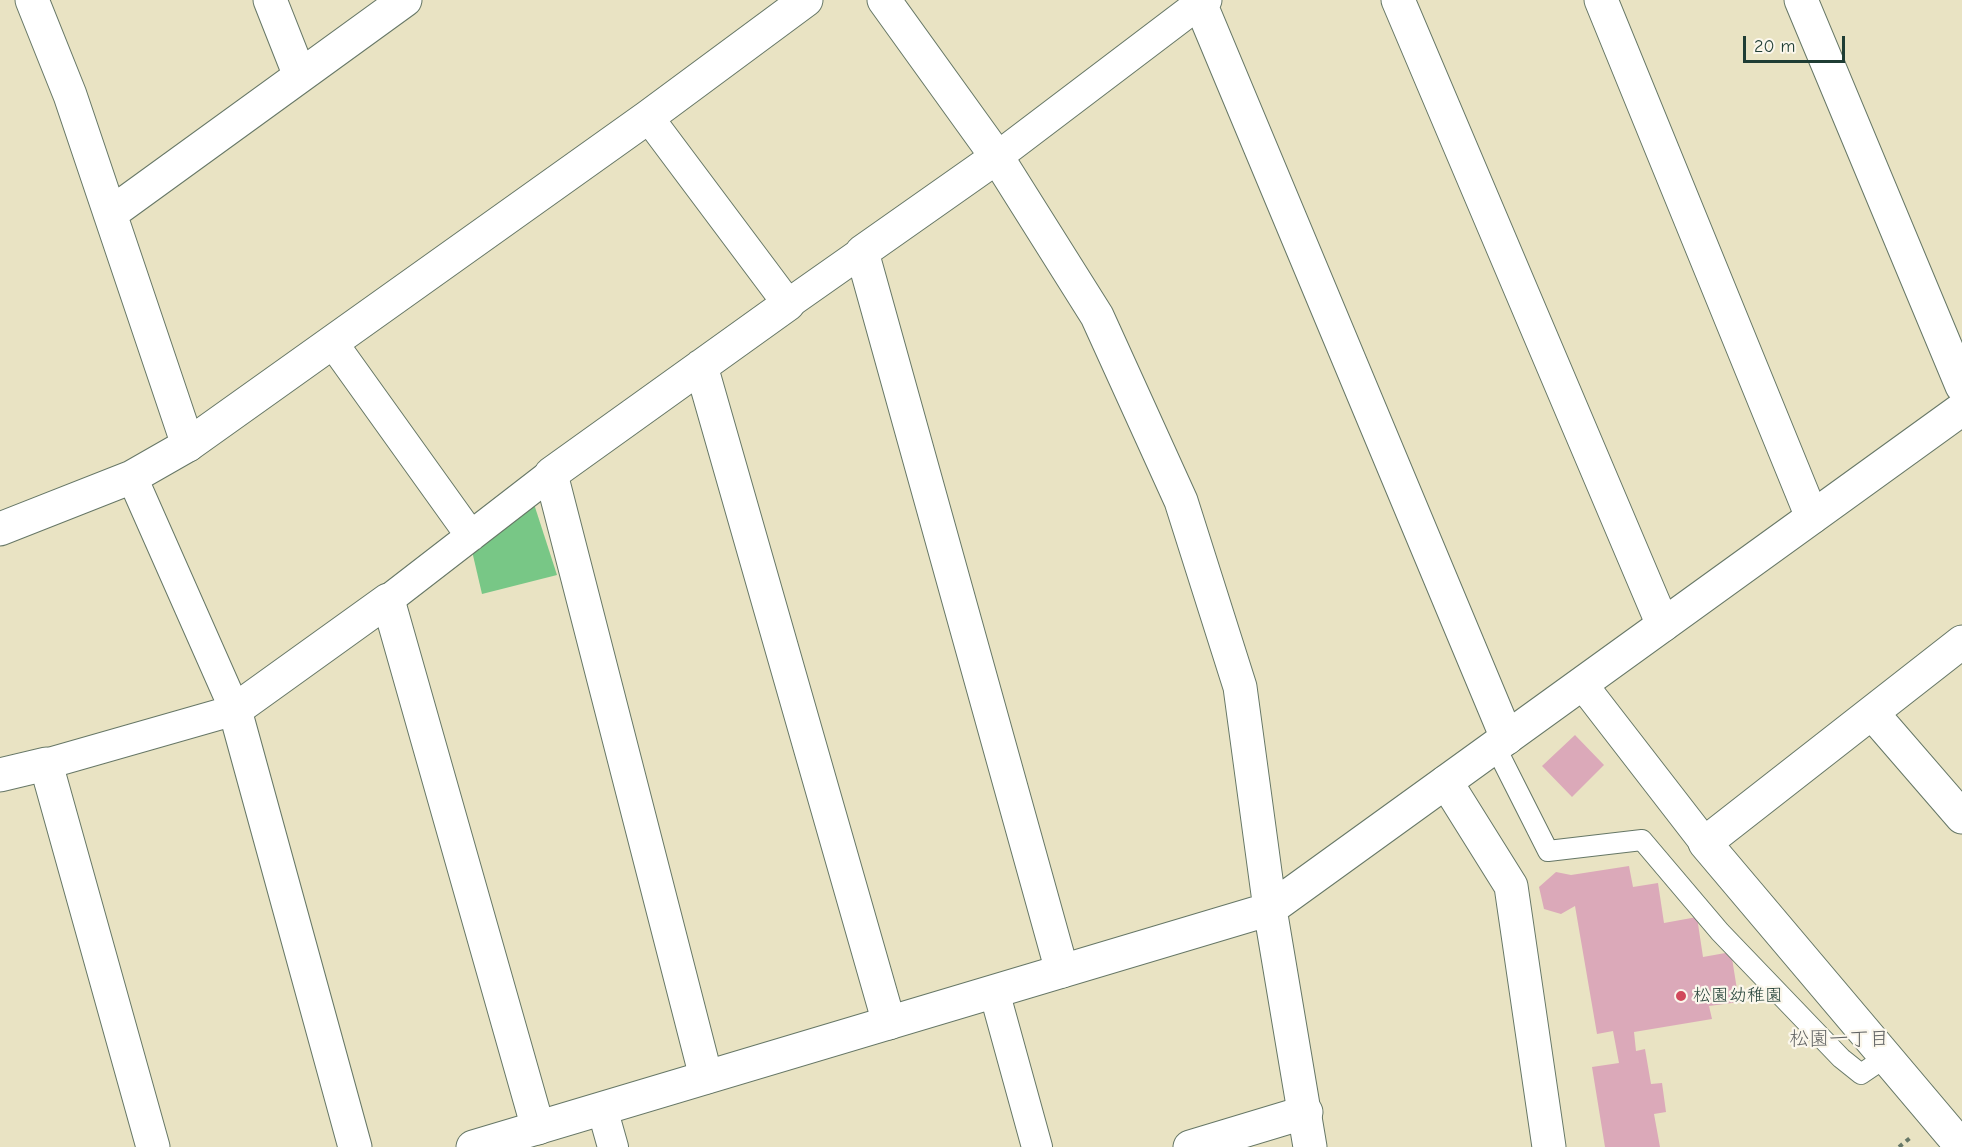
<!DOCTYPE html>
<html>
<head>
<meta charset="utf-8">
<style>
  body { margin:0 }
  #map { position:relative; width:1962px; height:1147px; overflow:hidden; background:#e9e3c3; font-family:"Comic Neue",sans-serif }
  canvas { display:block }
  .scale { position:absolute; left:1743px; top:36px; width:102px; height:27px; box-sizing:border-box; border:3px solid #1f3d34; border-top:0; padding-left:8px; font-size:18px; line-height:21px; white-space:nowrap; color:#1f3d34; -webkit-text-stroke:4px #fbf7ec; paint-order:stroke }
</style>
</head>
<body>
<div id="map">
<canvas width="1962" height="1147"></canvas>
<div class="scale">20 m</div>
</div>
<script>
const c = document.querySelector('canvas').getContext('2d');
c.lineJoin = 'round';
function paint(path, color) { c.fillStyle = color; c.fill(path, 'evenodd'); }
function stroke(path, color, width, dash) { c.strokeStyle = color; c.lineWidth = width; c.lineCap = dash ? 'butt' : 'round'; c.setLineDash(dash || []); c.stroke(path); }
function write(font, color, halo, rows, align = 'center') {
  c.font = font + ' "Comic Neue","Klee One",sans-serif'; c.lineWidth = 4.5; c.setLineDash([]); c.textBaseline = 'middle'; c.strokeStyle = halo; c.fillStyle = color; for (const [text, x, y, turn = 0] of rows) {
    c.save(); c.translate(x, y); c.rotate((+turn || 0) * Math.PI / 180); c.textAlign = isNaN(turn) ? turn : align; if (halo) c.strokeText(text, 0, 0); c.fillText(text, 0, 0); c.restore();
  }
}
paint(new Path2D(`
  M534,504l23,71 -75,19 -10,-43z`), '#78c786');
paint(new Path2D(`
  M1575,735l29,30 -32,32 -30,-31z
  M1629,866l4,21 25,-4 6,40 33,-6 6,40 28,-5 8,50 -30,4 3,13 -78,13 2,19 9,-2 6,35 11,-1 4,29 -12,2 6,33h-55l-13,-80 27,-4 -6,-32 -16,3 -22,-128 -14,8 -17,-5 -5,-22 17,-15 15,3z`), '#dba9b9');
const service = new Path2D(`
  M1495,746l53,105 94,-11 78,92 121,126 20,16 25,-17`);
const pedestrian = new Path2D(`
  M648,117l140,187 74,-52
  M997,157l203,-154
  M332,342l139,194
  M388,600l163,-126
  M1582,684l123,159
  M46,764l189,-54 -103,-233
  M994,991l43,156
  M602,1108l11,39`);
const minor = new Path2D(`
  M32,0l38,95 118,350
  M270,0l30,76
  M1205,0l-5,3 307,735
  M1398,0l265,625
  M1601,0l211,517
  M1801,0l161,386
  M997,157l-135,95 200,719
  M110,214l295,-214
  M701,366l188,657
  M1872,713l90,104
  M0,775l46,-11 107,383
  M1446,782l65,104 38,261
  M706,1077l-155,-603 237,-170
  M355,1147l-120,-437 153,-110 150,528
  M1190,1147l116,-35
  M1962,1147l-257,-304 257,-201`);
const tertiary = new Path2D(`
  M884,0l113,157 100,159 84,185 59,186 30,222 40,238
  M0,529l132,-52 56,-32 460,-328 158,-117
  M473,1147l797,-238 692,-500`);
stroke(service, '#676', 22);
stroke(pedestrian, '#676', 32);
stroke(minor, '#676', 35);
stroke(tertiary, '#676', 35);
stroke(new Path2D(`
  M1899,1147l11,-9`), '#676', 4, [4.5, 4.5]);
stroke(service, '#fff', 20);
stroke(pedestrian, '#fff', 30);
stroke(minor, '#fff', 33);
stroke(tertiary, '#fff', 33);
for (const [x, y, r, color] of [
  [1681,996,6,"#d1495b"]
]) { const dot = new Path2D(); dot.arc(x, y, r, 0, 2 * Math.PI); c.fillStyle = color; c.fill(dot); stroke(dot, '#fbf7ec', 2); }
write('18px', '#1f3d34', '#fbf7ec', [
  ["松園幼稚園",1693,996]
], 'left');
write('20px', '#616363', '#fbf7ec', [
  ["松園一丁目",1839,1039]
]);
</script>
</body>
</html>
